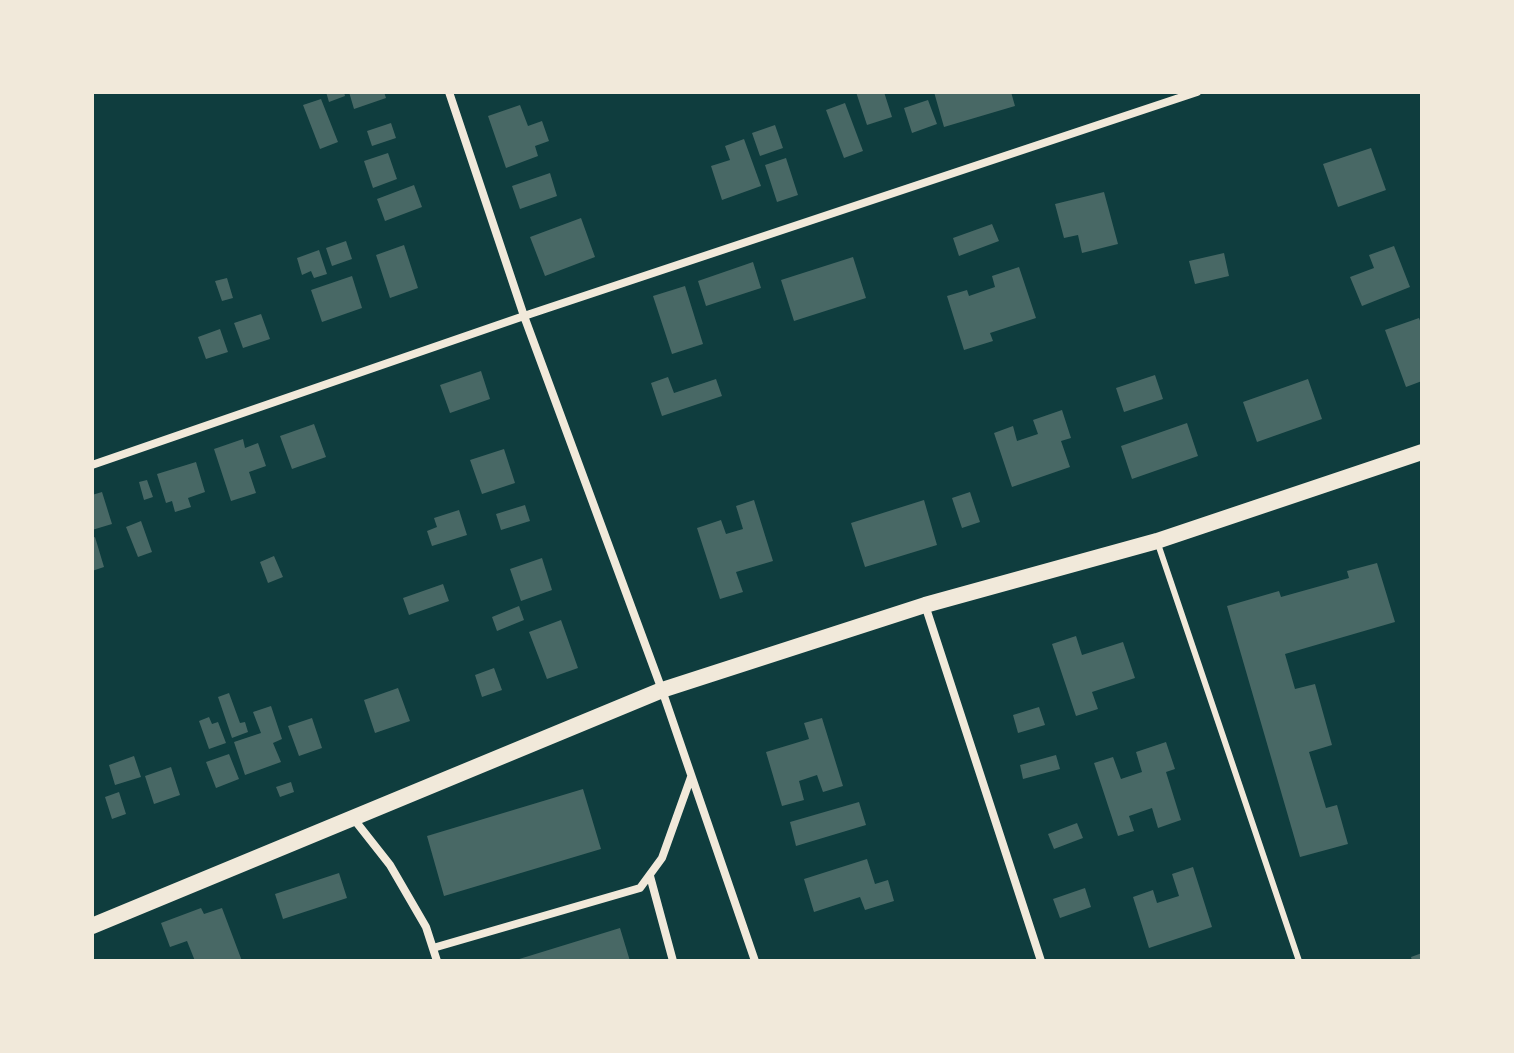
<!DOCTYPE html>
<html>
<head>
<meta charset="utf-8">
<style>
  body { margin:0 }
  #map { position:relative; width:1514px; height:1053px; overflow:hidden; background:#0f3d3e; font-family:Lato,sans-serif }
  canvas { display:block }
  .frame { position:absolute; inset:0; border:94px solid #f1e9da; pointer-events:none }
</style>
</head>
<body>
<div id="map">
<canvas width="1514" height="1053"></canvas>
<div class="frame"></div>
</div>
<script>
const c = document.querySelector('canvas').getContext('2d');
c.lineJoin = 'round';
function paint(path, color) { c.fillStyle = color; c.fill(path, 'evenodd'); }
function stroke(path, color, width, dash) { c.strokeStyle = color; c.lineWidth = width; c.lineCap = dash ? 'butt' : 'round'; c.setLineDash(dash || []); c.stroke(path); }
paint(new Path2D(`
  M326,92h18l1,4 -16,6z
  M349,92h35l2,6 -32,11z
  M856,92h28l8,25 -25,8z
  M934,92h77l4,14 -71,21z
  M321,99l17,43 -18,7 -17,-44z
  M928,100l9,24 -25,9 -8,-25z
  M845,103l18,48 -19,7 -18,-48z
  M520,105l8,21 14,-5 7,20 -14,5 3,10 -32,12 -18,-52z
  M391,123l5,15 -24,8 -5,-15z
  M775,125l8,23 -23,8 -8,-23z
  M744,139l17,47 -39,14 -11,-34 19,-6 -5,-14z
  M1371,148l15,42 -48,17 -15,-43z
  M388,153l9,26 -24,9 -9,-27z
  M786,158l12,37 -21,7 -12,-37z
  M550,173l7,23 -37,13 -8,-23z
  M414,185l8,22 -37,14 -8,-22z
  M1104,192l14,52 -36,9 -4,-18 -14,3 -9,-34z
  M581,218l14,39 -50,19 -15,-39z
  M992,224l7,17 -40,15 -6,-18z
  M346,241l6,18 -20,7 -6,-18z
  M404,245l14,43 -28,10 -14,-43z
  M1394,246l16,41 -48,19 -12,-29 24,-9 -5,-13z
  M319,250l8,24 -13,4 -3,-7 -9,4 -5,-17z
  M1224,253l5,23 -34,8 -6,-23z
  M853,257l13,41 -72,23 -13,-41z
  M753,262l8,26 -55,18 -8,-25z
  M1019,267l17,51 -46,15 3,8 -29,9 -17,-54 20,-6 2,6 26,-9 -3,-11z
  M352,276l10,32 -40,14 -11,-32z
  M227,278l6,20 -11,3 -7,-20z
  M685,286l18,58 -31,10 -19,-58z
  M261,314l9,25 -27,9 -9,-25z
  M1419,318l3,8v55l-16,6 -21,-57z
  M220,329l8,23 -22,7 -8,-22z
  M481,371l9,28 -40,14 -10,-28z
  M1155,375l8,24 -39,13 -8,-24z
  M668,377l6,16 42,-14 6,17 -60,20 -11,-33z
  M1308,379l14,40 -65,23 -14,-40z
  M1062,410l9,28 -10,3 9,26 -58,20 -18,-54 19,-7 4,15 21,-7 -5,-14z
  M1187,423l11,33 -66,23 -11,-33z
  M314,424l12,33 -34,12 -12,-33z
  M243,439l2,9 13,-5 8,23 -17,6 7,21 -25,8 -17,-52z
  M504,449l11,34 -33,11 -12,-34z
  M196,462l9,30 -17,6 3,9 -16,5 -3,-11 -6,2 -9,-29z
  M147,480l6,17 -9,3 -5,-18z
  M102,492l10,32 -20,6v-35z
  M970,492l10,30 -18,6 -10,-30z
  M754,500l19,61 -37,11 7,20 -23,7 -23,-71 24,-8 5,14 17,-5 -7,-23z
  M924,500l13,45 -72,22 -14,-44z
  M525,505l5,16 -29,9 -5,-16z
  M459,510l8,25 -35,11 -5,-15 10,-4 -3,-9z
  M141,521l11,31 -14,5 -12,-30z
  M95,537l9,30 -12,4v-33z
  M274,556l9,21 -15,6 -8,-21z
  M542,558l10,32 -31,11 -11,-32z
  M1377,563l18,59 -110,32 10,35 20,-5 17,61 -23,7 17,56 11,-3 11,39 -48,13 -73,-251 52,-15 2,6 68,-19 -2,-7z
  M443,584l6,17 -40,14 -6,-17z
  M519,606l5,14 -27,11 -5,-14z
  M561,620l17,48 -31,11 -18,-47z
  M1076,636l6,19 41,-13 12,36 -43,14 6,17 -22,7 -24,-72z
  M494,668l8,22 -20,7 -7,-22z
  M398,688l12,33 -35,12 -11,-33z
  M229,693l11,30 5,-1 3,10 -16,6 -14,-41z
  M271,706l11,33 -9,4 8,19 -36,13 -11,-33 27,-9 -8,-21z
  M1039,707l6,18 -27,8 -5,-18z
  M209,717l3,7 6,-2 8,21 -17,6 -10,-28z
  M312,718l10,30 -23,8 -11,-30z
  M822,718l21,68 -20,6 -6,-17 -18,6 5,19 -22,6 -16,-54 43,-13 -5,-16z
  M1166,742l9,27 -9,3 15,48 -23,8 -6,-20 -23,8 5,15 -16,5 -24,-73 19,-6 8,22 21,-7 -6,-20z
  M229,754l10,25 -23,9 -10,-26z
  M1056,755l4,14 -37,10 -3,-14z
  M134,756l7,21 -26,8 -6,-20z
  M171,767l9,28 -26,9 -9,-28z
  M291,782l3,10 -14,5 -4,-10z
  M583,789l18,60 -157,47 -17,-60z
  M119,792l7,22 -14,5 -7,-22z
  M859,802l7,23 -70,21 -6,-24z
  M1077,823l6,15 -29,11 -6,-15z
  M867,859l8,25 13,-4 6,21 -29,9 -5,-13 -46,15 -10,-33z
  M1193,867l19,60 -63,21 -16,-51 20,-7 4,13 22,-7 -7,-22z
  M339,873l8,25 -64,21 -8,-25z
  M1085,888l6,19 -31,11 -7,-19z
  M201,908l3,6 18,-6 20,53h-47l-8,-20 -17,6 -9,-24z
  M620,928l10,33h-114v-1z
  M1422,953v8h-10l-1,-4z`), '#486865');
stroke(new Path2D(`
  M1158,544l141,417`), '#f1e9da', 6);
stroke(new Path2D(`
  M449,92l75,224 138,374 93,271
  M92,465l432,-149 673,-224
  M925,605l116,356
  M353,818l37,47 36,62 11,34
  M650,876l23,85
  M433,948l207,-60 22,-30 29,-81`), '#f1e9da', 8);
stroke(new Path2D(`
  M92,926l570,-236 263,-85 232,-64 265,-89`), '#f1e9da', 16);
</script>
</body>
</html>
